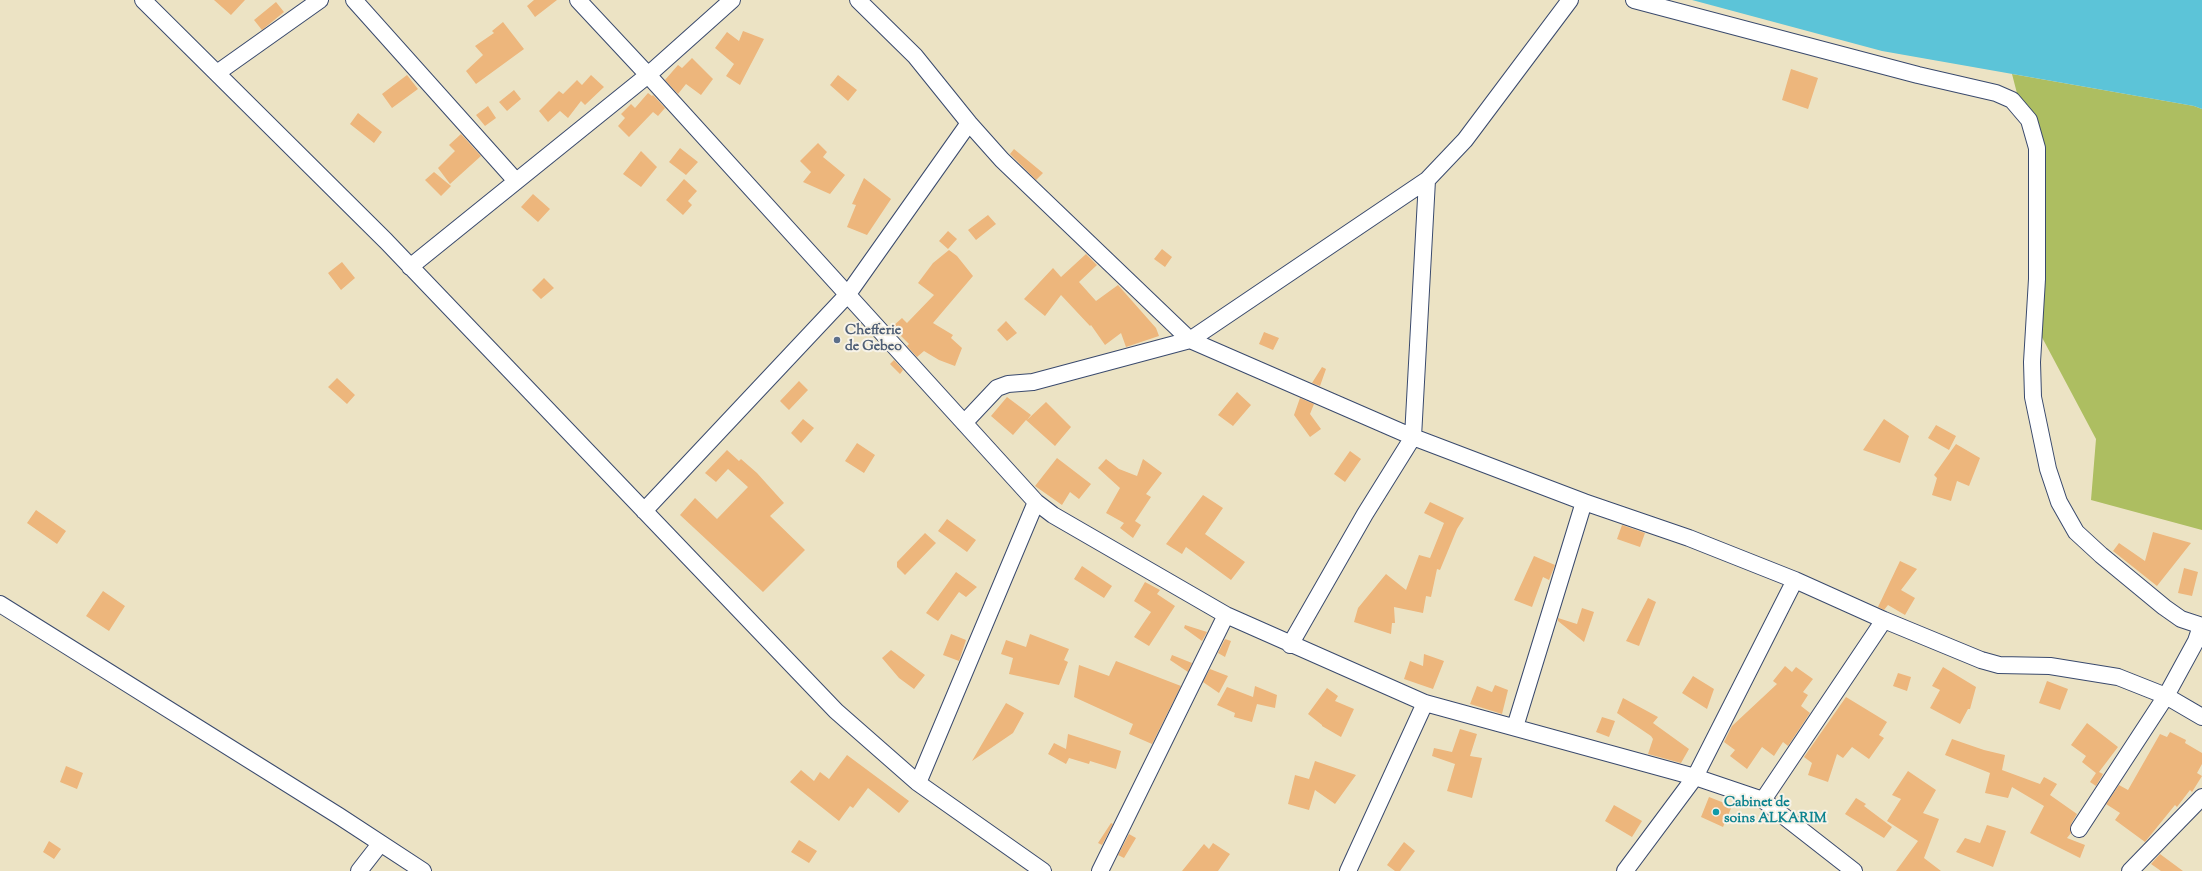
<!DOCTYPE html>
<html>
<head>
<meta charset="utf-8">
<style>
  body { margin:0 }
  canvas { display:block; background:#ece3c4 }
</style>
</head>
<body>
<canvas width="2202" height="871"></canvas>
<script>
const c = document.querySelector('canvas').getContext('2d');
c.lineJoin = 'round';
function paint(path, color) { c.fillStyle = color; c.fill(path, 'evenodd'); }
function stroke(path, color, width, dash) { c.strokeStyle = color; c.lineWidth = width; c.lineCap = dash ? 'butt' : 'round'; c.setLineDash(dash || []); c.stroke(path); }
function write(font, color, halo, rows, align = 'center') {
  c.font = font + ' "Sorts Mill Goudy",serif'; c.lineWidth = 4; c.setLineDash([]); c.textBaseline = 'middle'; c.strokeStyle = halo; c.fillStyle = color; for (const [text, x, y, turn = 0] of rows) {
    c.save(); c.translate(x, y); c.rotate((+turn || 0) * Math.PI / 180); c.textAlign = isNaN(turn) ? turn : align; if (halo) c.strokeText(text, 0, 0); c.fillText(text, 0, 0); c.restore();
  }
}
paint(new Path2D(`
  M2012,74l182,32 8,3v421l-111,-30 5,-61 -68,-128 7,-148z`), '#adbe61');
paint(new Path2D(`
  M1692,0h510v109l-8,-3 -312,-55z`), '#5cc4d8');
paint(new Path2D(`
  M214,0h31l-14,15z
  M534,0h23l-22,17 -8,-11z
  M276,2l8,10 -22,18 -8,-10z
  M503,22l21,27 -48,35 -10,-13 17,-16 -8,-9 19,-13 -2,-2z
  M743,31l21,8 -24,46 -14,-9 8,-12 -19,-16 12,-16 12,9z
  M692,58l21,21 -12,16 -15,-11 -8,10 -13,-14 13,-15 4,3z
  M1791,69l27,9 -10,31 -26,-9z
  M407,75l11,14 -26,19 -10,-14z
  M591,75l13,12 -19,18 -4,-4 -13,17 -8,-7 -12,11 -9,-11 20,-20 4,3 14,-14 5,5z
  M838,75l19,15 -9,11 -18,-16z
  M514,90l7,9 -14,12 -8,-9z
  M648,93l4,3 1,-1 12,13 -7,8 -5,-4 -24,25 -11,-11 7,-8 -4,-4 10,-10 4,4z
  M488,106l8,12 -11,8 -9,-11z
  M358,113l24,19 -8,11 -24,-19z
  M461,134l20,22 -31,28 -12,-16 17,-17 -6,-6z
  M818,143l9,9 -4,5 22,18 -15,19 -27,-12 8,-10 -11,-11z
  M680,148l18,14 -12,13 -17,-13z
  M1014,149l29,24 -7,7 -26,-26z
  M641,151l16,16 -16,20 -18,-13z
  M434,172l17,14 -10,10 -16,-16z
  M864,178l27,21 -24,36 -20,-8 9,-22 -4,-1z
  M684,179l13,12 -9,10 4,4 -9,10 -17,-15z
  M533,194l17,15 -12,13 -17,-15z
  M988,215l8,9 -20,16 -8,-10z
  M948,231l9,8 -9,10 -9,-8z
  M1162,249l10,8 -7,10 -11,-8z
  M949,250l8,6 16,20 -40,47 20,12 -2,3 11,10 -7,18 -16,-6 -15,-9 -7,6 -10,-11 2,-2 -17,-17 10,-9 5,5 27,-28 -16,-12 15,-20z
  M1086,254l11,11 -18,17 17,19 22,-16 38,43 3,8 -33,11 -5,-14 -16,12 -14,-20 -1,1 -29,-31 -16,21 -21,-17 29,-31 8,9z
  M342,262l13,16 -14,12 -13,-17z
  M544,278l10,10 -13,11 -9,-9z
  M1006,321l11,12 -10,8 -10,-11z
  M1264,332l15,6 -6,12 -14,-6z
  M894,360l9,10 -3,4 -10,-10z
  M1322,367l4,2 -6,17 -8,-3z
  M337,378l18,17 -8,9 -19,-17z
  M799,381l9,9 -19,20 -9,-9z
  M1237,392l14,13 -18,21 -15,-11z
  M1007,397l24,18 -4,5 19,-18 25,25 -16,19 -29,-26 -13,15 -22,-19z
  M1300,398l14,6 -4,10 11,15 -11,8 -16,-22z
  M803,419l11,9 -13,15 -10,-10z
  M1884,419l25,17 -9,27 -37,-13z
  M1936,425l20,11 -7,14 -21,-12z
  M857,443l18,12 -11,18 -19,-12z
  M1956,444l24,14 -11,28 -12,-5 -6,20 -19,-6 5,-17 -3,-3z
  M727,450l12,11 2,-2 16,14 27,30 -14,13 35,34 -42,42 -83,-77 15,-17 22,21 31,-32 -20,-18 -12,13 -11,-9z
  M1350,451l11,8 -16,23 -11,-8z
  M1057,458l34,26 -12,15 -9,-7 -8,13 -27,-19z
  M1106,459l13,10 18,7 6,-17 19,14 -16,21 5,3 -16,24 6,4 -8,13 -13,-10 4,-5 -18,-10 14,-25 -22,-20z
  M1203,495l20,13 -18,26 40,28 -14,18 -45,-33 -4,7 -16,-10z
  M1430,502l34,16 -7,11 -17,41 -3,-1 -6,28 -5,-1 -3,17 -29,-6 1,16h-3l-1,11 -37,-12 4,-14 28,-34 20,16 13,-35 11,3 14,-35 -20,-10z
  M36,510l30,21 -9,13 -30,-21z
  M947,519l29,21 -9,12 -29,-21z
  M1622,525l23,8 -5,14 -23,-8z
  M2153,532l38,11 -34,43 -44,-35 6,-8 26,18z
  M925,533l11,10 -31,32 -8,-8v-5z
  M1534,556l21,9 -6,15 -6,-3 -11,30 -18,-7z
  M1900,561l17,8 -16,21 14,8 -10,17 -17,-10 -4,5 -6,-3z
  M1082,566l30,20 -8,12 -30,-19z
  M2184,568l14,4 -6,24 -14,-3z
  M956,572l21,15 -11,10 -7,-5 -21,29 -12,-8z
  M1145,582l15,8 -3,4 18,12 -26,40 -15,-9 17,-25 -17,-11z
  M103,591l22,15 -16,25 -23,-15z
  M1648,598l8,4 -17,44 -13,-5z
  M1582,608l12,4 -10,30 -26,-21v-3l19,6z
  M1185,625l22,7 -5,9 -18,-13z
  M951,634l15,6 -7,21 -16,-6z
  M1030,634l39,15 -5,11 4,2 -9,23 -50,-11 4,-16 -12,-4 5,-14 20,7z
  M1225,639l6,2 -6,16 -7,-4z
  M891,650l34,25 -11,14 -15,-11 -17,-20z
  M1424,654l20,7 -11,28 -29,-10 6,-18 13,5z
  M1172,655l20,8 -4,9 -18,-12z
  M1116,661l65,25 -29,58 -23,-10 4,-10 -59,-27 5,-32 30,11z
  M1785,666l7,6 4,-5 17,12 -10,13 5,3 -7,11 9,7 -22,33 -5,-4 -9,14 -12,-9 -15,22 -17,-13 5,-6 -11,-8 8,-16 45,-42 -4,-3z
  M1943,667l33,20 -6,22h-2l-8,15 -30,-16 10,-18 -8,-4z
  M1210,669l18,7 -9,17 -16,-11z
  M1898,673l13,4 -4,14 -14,-5z
  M1693,676l21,13 -7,20 -25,-16z
  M2047,681l21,8 -8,21 -21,-7z
  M1495,685l13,5 -6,24 -32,-10 7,-18 15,6z
  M1255,686l22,9 -2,13 -18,-4 -5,18 -18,-5 1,-4 -18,-8 10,-18 26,10z
  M1327,688l11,8 -3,5 19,8 -13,28 -19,-11v-1l-14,-11z
  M1846,697l41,25 -8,13 5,3 -15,21 -17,-12 -9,11 -6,-4 -9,28 -20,-7 4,-12 -8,-6z
  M1623,698l35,19 -5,6 36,26 -8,14 -33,-9 5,-15 -2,-3 -34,-23z
  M1006,703l18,10 -11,20 -41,28z
  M1602,717l13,4 -6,16 -13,-5z
  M2087,723l31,24 -19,25 4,2 -7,12 -6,-4 6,-9 -14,-11 4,-6 -15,-11z
  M1460,729l17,5 -7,22 12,2 -10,40 -25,-7 8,-27 -23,-8 2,-8 18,4z
  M2170,732l16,8 -1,3 17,10v11l-5,9 5,3 -10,16 -2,-2 -13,17 -2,-2 -30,37 -30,-22 5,-7 -14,-9 13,-19 9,5 32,-56 7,3z
  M1068,734l53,17 -5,18 -26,-8 -1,3 -20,-6 -3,6 -18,-10 6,-11 12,6z
  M1952,739l32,11 21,5 -3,15 38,14 4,-7 13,7 -7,11 27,19 -6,10v9l-4,5 18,7 -5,13 -50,-25 14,-27 -32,-19 -4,11 -23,-5 5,-20 -45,-18z
  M847,755l62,46 -10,12 -31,-25 -15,20 -3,-2 -11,15 -49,-39 11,-12 13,11 6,-9 9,7z
  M1315,761l41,14 -21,29 -20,-14 -6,20 -21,-6 7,-29 14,4z
  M66,766l17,7 -6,16 -17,-7z
  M1908,771l28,19 -13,23 16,6 -15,39 17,13h-45l22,-30 -31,-20 14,-22 -9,-4z
  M1709,797l23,9 -9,21 -22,-10z
  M1856,798l10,6 -2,2 28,21 -8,11 -39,-24z
  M1614,805l28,16 -10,16 -27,-16z
  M1111,823l2,1 -11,21 -4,-2z
  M1987,825l19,6 -13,36 -37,-15 9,-14 15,5z
  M1129,834l7,4 -12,20 -6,-3z
  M799,840l18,11 -8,12 -18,-11z
  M49,841l12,8 -7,10 -11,-7z
  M1404,842l11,9 -15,20h-5l-8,-6z
  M1213,843l17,11 -12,17h-36l22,-27 5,5z
  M2160,854l23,17h-22l-10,-7z`), '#edb67c');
const minor = new Path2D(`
  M143,0l243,241 450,470 82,72 125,88
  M354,0l162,181
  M578,0l70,75 388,427 17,13 173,100 199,88 270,74 68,23 91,71
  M858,0l57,56 54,67 33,37 188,180 223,97 -48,77 -75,131
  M1570,0l-105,140 -38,40 -14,257 171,65
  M1634,0l284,75 78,18 16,7 17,20 8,28v131l-5,83 1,35 15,72 11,33 17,30 25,23 63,52 17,12 21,7
  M217,73l103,-73
  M410,267l238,-192 84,-75
  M964,423l33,-35 11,-4 25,-2 157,-42 237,-160
  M644,511l204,-217 121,-171
  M0,604l339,212 84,55
  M1515,727l69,-225 105,36 106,42 89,40 97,40 18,5 51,1 68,11 48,19 30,-55 5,-15
  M918,783l118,-281
  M1763,800l121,-180
  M2079,829l87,-133 36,21
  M359,871l21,-27
  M1100,871l126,-256
  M1348,871l77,-168
  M1625,871l70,-94 100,-197
  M2130,871l72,-74`);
stroke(minor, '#3a4a6d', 18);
stroke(minor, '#fff', 16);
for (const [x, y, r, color] of [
  [837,340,4,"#5c6f8a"],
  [1716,812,4,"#0f9aa8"]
]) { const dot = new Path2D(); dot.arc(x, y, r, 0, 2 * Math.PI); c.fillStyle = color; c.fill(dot); stroke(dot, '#f7f3e8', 1.5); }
write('bold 14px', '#4e5e75', '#f7f3e8', [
  ["Chefferie",845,332],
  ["de Gebeo",845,348]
], 'left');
write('bold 14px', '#0d838f', '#f7f3e8', [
  ["Cabinet de",1724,804],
  ["soins ALKARIM",1724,820]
], 'left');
</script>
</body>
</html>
